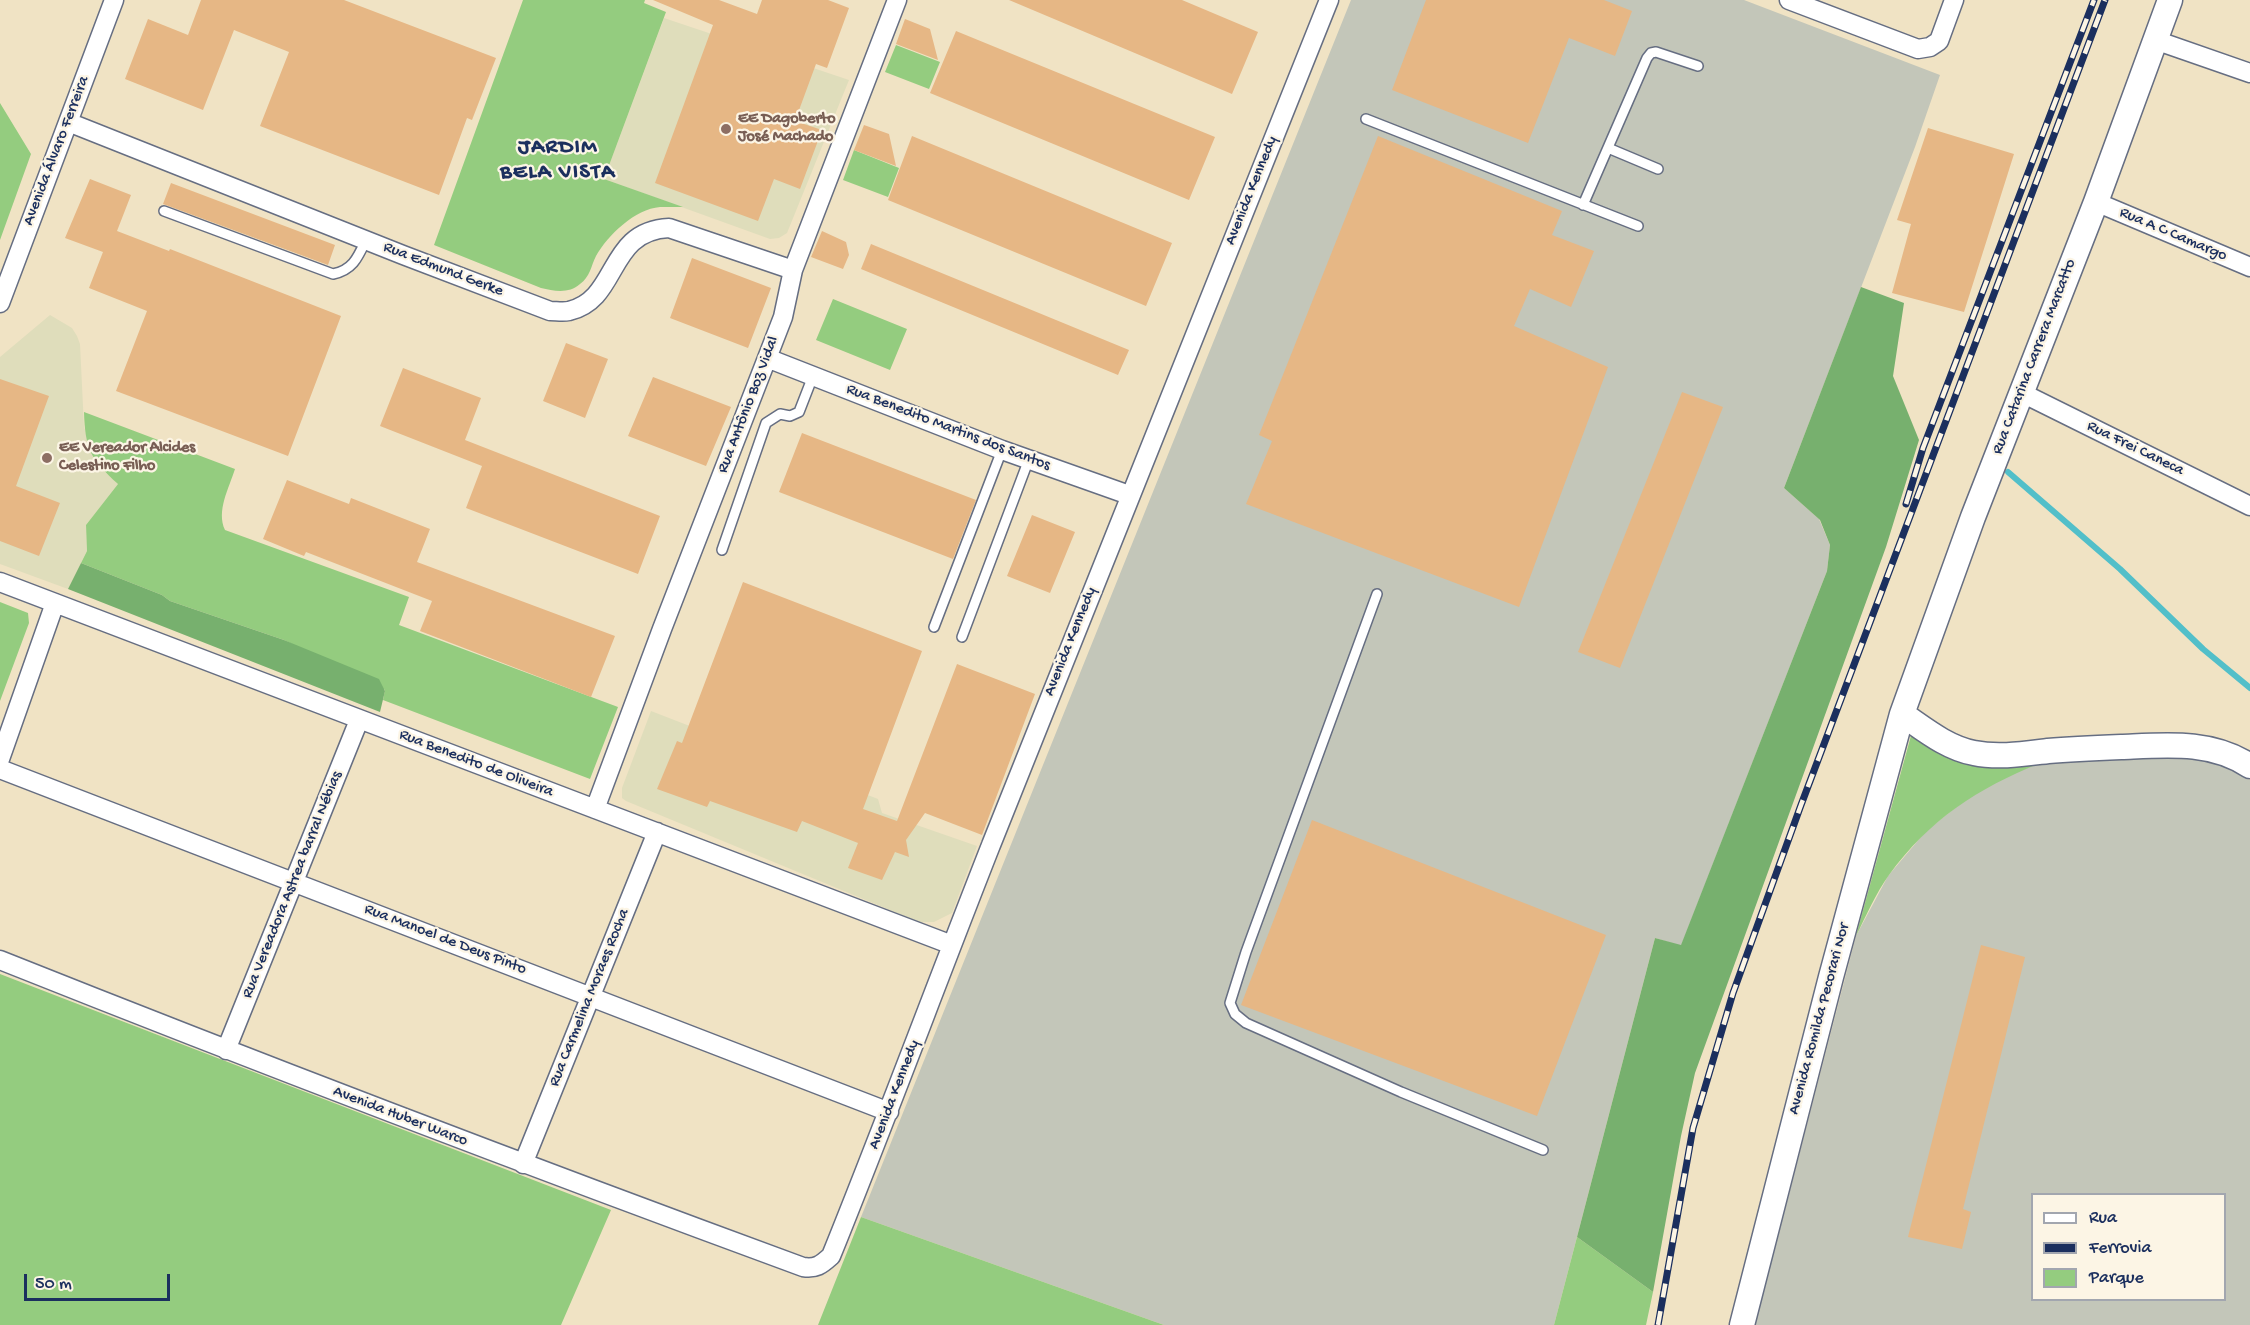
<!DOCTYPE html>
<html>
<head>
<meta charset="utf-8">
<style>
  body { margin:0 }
  #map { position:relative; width:2250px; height:1325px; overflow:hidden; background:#f0e3c4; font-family:"Gochi Hand",sans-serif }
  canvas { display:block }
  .legend { position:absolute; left:2031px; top:1193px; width:195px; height:108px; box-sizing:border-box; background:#fcf5e5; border:2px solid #a2a6af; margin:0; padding:8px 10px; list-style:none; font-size:18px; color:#1b2f5e }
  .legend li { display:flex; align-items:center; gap:12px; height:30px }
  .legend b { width:30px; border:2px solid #a2a6af }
  .scale { position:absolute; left:24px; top:1274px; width:146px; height:27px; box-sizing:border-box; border:3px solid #1b2f5e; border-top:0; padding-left:8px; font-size:18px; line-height:21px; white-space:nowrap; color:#1b2f5e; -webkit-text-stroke:4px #fcf5e5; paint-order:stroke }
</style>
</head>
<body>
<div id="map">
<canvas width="2250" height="1325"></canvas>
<ul class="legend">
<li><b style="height:8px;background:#fff"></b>Rua</li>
<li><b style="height:8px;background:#1b2f5e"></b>Ferrovia</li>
<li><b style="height:16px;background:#94cc7f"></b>Parque</li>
</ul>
<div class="scale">50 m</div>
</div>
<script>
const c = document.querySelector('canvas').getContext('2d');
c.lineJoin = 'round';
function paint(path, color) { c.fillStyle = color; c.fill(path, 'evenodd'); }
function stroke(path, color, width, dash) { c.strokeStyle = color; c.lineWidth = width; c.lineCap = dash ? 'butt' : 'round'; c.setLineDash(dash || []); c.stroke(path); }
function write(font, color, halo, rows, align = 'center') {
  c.font = font + ' "Gochi Hand",sans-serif'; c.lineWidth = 4.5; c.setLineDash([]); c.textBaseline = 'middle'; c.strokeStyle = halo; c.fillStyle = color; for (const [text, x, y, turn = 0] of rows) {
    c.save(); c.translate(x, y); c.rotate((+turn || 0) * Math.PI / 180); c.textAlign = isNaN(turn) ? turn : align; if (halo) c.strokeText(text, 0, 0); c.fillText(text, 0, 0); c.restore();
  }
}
paint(new Path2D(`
  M664,18l185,62 -62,153 -8,5 -9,1 -166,-60z
  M50,315l22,13 5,8 3,8 4,83 13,38 21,19 -32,41 1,26 -19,38 -68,-25v-207z
  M651,711l227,88 4,14 95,33 -25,67 -18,9h-15l-293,-121 -4,-3v-10z`), '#dfddbb');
paint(new Path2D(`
  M1351,0h393l196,75 -25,72 -131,341 35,31 11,26 -3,26 -146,375 -26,-8 -101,387h-390l-303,-108z
  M2180,757l33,4 37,19v545h-495l101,-389 32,-60 38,-45 39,-31 37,-22 38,-15 31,-4zM2032,1194h192v106h-192z`), '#c3c6b9');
paint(new Path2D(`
  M523,0h122l-1,3 22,9 -62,167 79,28c-8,0 -16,0 -23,0 -25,2 -52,28 -64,49 -5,10 -6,21 -16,28 -11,10 -26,7 -39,4l-107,-43z
  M896,45l44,17 -11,27 -44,-17z
  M0,103l31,51 -31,86z
  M854,150l45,18 -11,29 -45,-17z
  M833,299l74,30 -17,41 -74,-30z
  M84,412l151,57c-6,19 -19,42 -10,61l184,67 -10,28 219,82 -28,72 -207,-79 2,-10 -101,-50 -114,-39 -8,-6 -81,-32 6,-12 -1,-26 32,-41c-27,-24 -33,-35 -34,-72z
  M0,602l28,11 1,10 -29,78z
  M1912,732l34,25 25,4 69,2c-63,26 -110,56 -151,112 -13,18 -23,41 -33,61z
  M0,974l611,236 -50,115h-561z
  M861,1217l303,108h-346z
  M1577,1237l76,55 -7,33h-92z`), '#94cc7f');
paint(new Path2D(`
  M1861,287l43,16 -11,73 26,64 -33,107 -191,526 -14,63 -28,156 -76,-55 78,-299 26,7 146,-374 3,-26 -10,-25 -36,-32z
  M81,563l81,32 8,6 114,39 95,39 6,12 -5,21 -312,-123z`), '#77b06e');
stroke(new Path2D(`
  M2008,472l112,97 83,80 47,39`), '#52bfc9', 6);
paint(new Path2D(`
  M201,0h143l152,58 -24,62 -5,-2 -28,77 -179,-69 29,-74 -55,-22 -31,80 -78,-31 23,-60 40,16z
  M653,0h66l38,14 5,-14h66l21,8 -22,60 -11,-4 -21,57 27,9 -22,59 -26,-10 -16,42 -103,-38 58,-158z
  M1009,0h173l76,32 -26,62z
  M1426,0h178l28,11 -17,45 -46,-18 -41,105 -136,-53z
  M905,19l25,10 8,31 -42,-16z
  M956,31l259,106 -26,63 -259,-107z
  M864,125l25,9 7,32 -42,-16z
  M1928,128l86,26 -50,158 -72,-19 19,-69 -14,-4z
  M912,136l260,107 -26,63 -258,-106z
  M1378,136l184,75 -10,24 42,16 -23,56 -41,-18 -16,37 94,41 -89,240 -273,-103 26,-63 -13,-6z
  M90,179l41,16 -14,36 52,20 1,-2 171,67 -53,140 -172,-65 31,-80 -58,-23 14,-36 -38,-14z
  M171,183l164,62 -7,20 -165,-61z
  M822,231l24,11 3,13 -6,14 -32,-12z
  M871,244l258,106 -11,25 -257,-106z
  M692,258l79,30 -23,60 -78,-30z
  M566,343l42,16 -23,59 -42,-17z
  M403,368l78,30 -16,42 195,76 -22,58 -172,-66 16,-42 -102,-40z
  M653,377l78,30 -25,59 -78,-30z
  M0,379l49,17 -33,90 44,17 -21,53 -39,-15z
  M1682,392l41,15 -103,261 -42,-16z
  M802,433l174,67 -23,59 -174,-67z
  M287,480l62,24 2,-6 79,31 -13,33 198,74 -24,61 -171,-66 12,-30 -126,-49 -2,4 -41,-17z
  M1032,515l43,17 -25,61 -43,-17z
  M743,582l179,69 -59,158 34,12 60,-157 78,30 -53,141 -57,-22 -19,27 3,17 -14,-5 -13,28 -34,-12 10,-25 -56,-22 -5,11 -87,-31 -3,6 -50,-18 20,-48 5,2z
  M1312,820l294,115 -69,181 -296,-111z
  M1981,945l44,12 -62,252 8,3 -9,37 -54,-12z`), '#e6b785');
const lane = new Path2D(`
  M1366,119l272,107
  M1608,148l50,21
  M1583,205l64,-147 4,-5 5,-1 42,14
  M164,211l169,63c20,-4 25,-17 33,-34
  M722,550l44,-127 14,-9 10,2 9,-4 14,-36
  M1377,594l-131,358 -16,51 5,11 11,9 155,69 142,58
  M934,627l68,-177
  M962,637l67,-178`);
const street = new Path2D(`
  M1789,0l129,49 12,-2 9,-6 15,-41
  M2155,40l95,33
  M68,122l335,133 147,56c6,0 13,1 19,0 51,-12 37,-80 100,-83l124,42
  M2096,202l154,65
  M0,303l114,-303
  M767,358l235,92 127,45
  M2020,392l230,114
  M0,582l952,363
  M0,759l55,-156
  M0,769l889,343
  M595,809l67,-180 121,-312 10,-47 104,-270
  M0,960c266,106 534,208 803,307 13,2 18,-2 28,-11 55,-136 106,-274 160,-411 112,-282 224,-564 338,-845
  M226,1050l133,-330
  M523,1164l134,-332`);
const secondary = new Path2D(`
  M1902,714c22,15 45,34 72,39 24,5 49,1 74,-2 24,-2 48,-3 73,-4 45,-2 90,-7 129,19
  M1742,1325l89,-348 71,-263 71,-197 123,-315 74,-202`);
stroke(lane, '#666e82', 12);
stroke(street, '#666e82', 21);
stroke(secondary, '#666e82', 27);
stroke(lane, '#fff', 9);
stroke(street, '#fff', 18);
stroke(secondary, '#fff', 24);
const rail = new Path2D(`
  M1906,504l17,-56 171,-448
  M1658,1325l35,-197 40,-135 68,-188 304,-805`);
stroke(rail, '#1b2f5e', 7);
stroke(rail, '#fcf5e5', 4.5, [14]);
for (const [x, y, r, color] of [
  [726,129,6,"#8d6e63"],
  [47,458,6,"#8d6e63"]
]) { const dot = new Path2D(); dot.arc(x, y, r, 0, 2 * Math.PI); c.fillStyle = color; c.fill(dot); stroke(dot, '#fcf5e5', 2); }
write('bold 16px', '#785e54', '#fcf5e5', [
  ["EE Dagoberto",738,120],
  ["José Machado",738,138],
  ["EE Vereador Alcides",59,449],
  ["Celestino Filho",59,467]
], 'left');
write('16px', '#1b2f5e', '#fcf5e5', [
  ["Avenida Álvaro Ferreira",57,151,-69],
  ["Avenida Kennedy",1252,191,-68],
  ["Rua A C Camargo",2173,235,23],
  ["Rua Edmund Gerke",443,270,21],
  ["Rua Catarina Carrera Marcatto",2035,357,-69],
  ["Rua Antônio Boz Vidal",749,405,-69],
  ["Rua Benedito Martins dos Santos",948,428,21],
  ["Rua Frei Caneca",2135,449,26],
  ["Avenida Kennedy",1071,642,-68],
  ["Rua Benedito de Oliveira",476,764,21],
  ["Rua Vereadora Astrea barral Nébias",293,885,-68],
  ["Rua Manoel de Deus Pinto",445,940,21],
  ["Rua Carmelina Moraes Rocha",590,998,-68],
  ["Avenida Romilda Pecorari Nor",1820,1019,-75],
  ["Avenida Kennedy",895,1095,-69],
  ["Avenida Huber Warco",400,1117,21]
]);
c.letterSpacing = '1.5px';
write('bold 22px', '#1b2f5e', '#fcf5e5', [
  ["JARDIM",558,149],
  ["BELA VISTA",558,174]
]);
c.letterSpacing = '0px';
</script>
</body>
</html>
